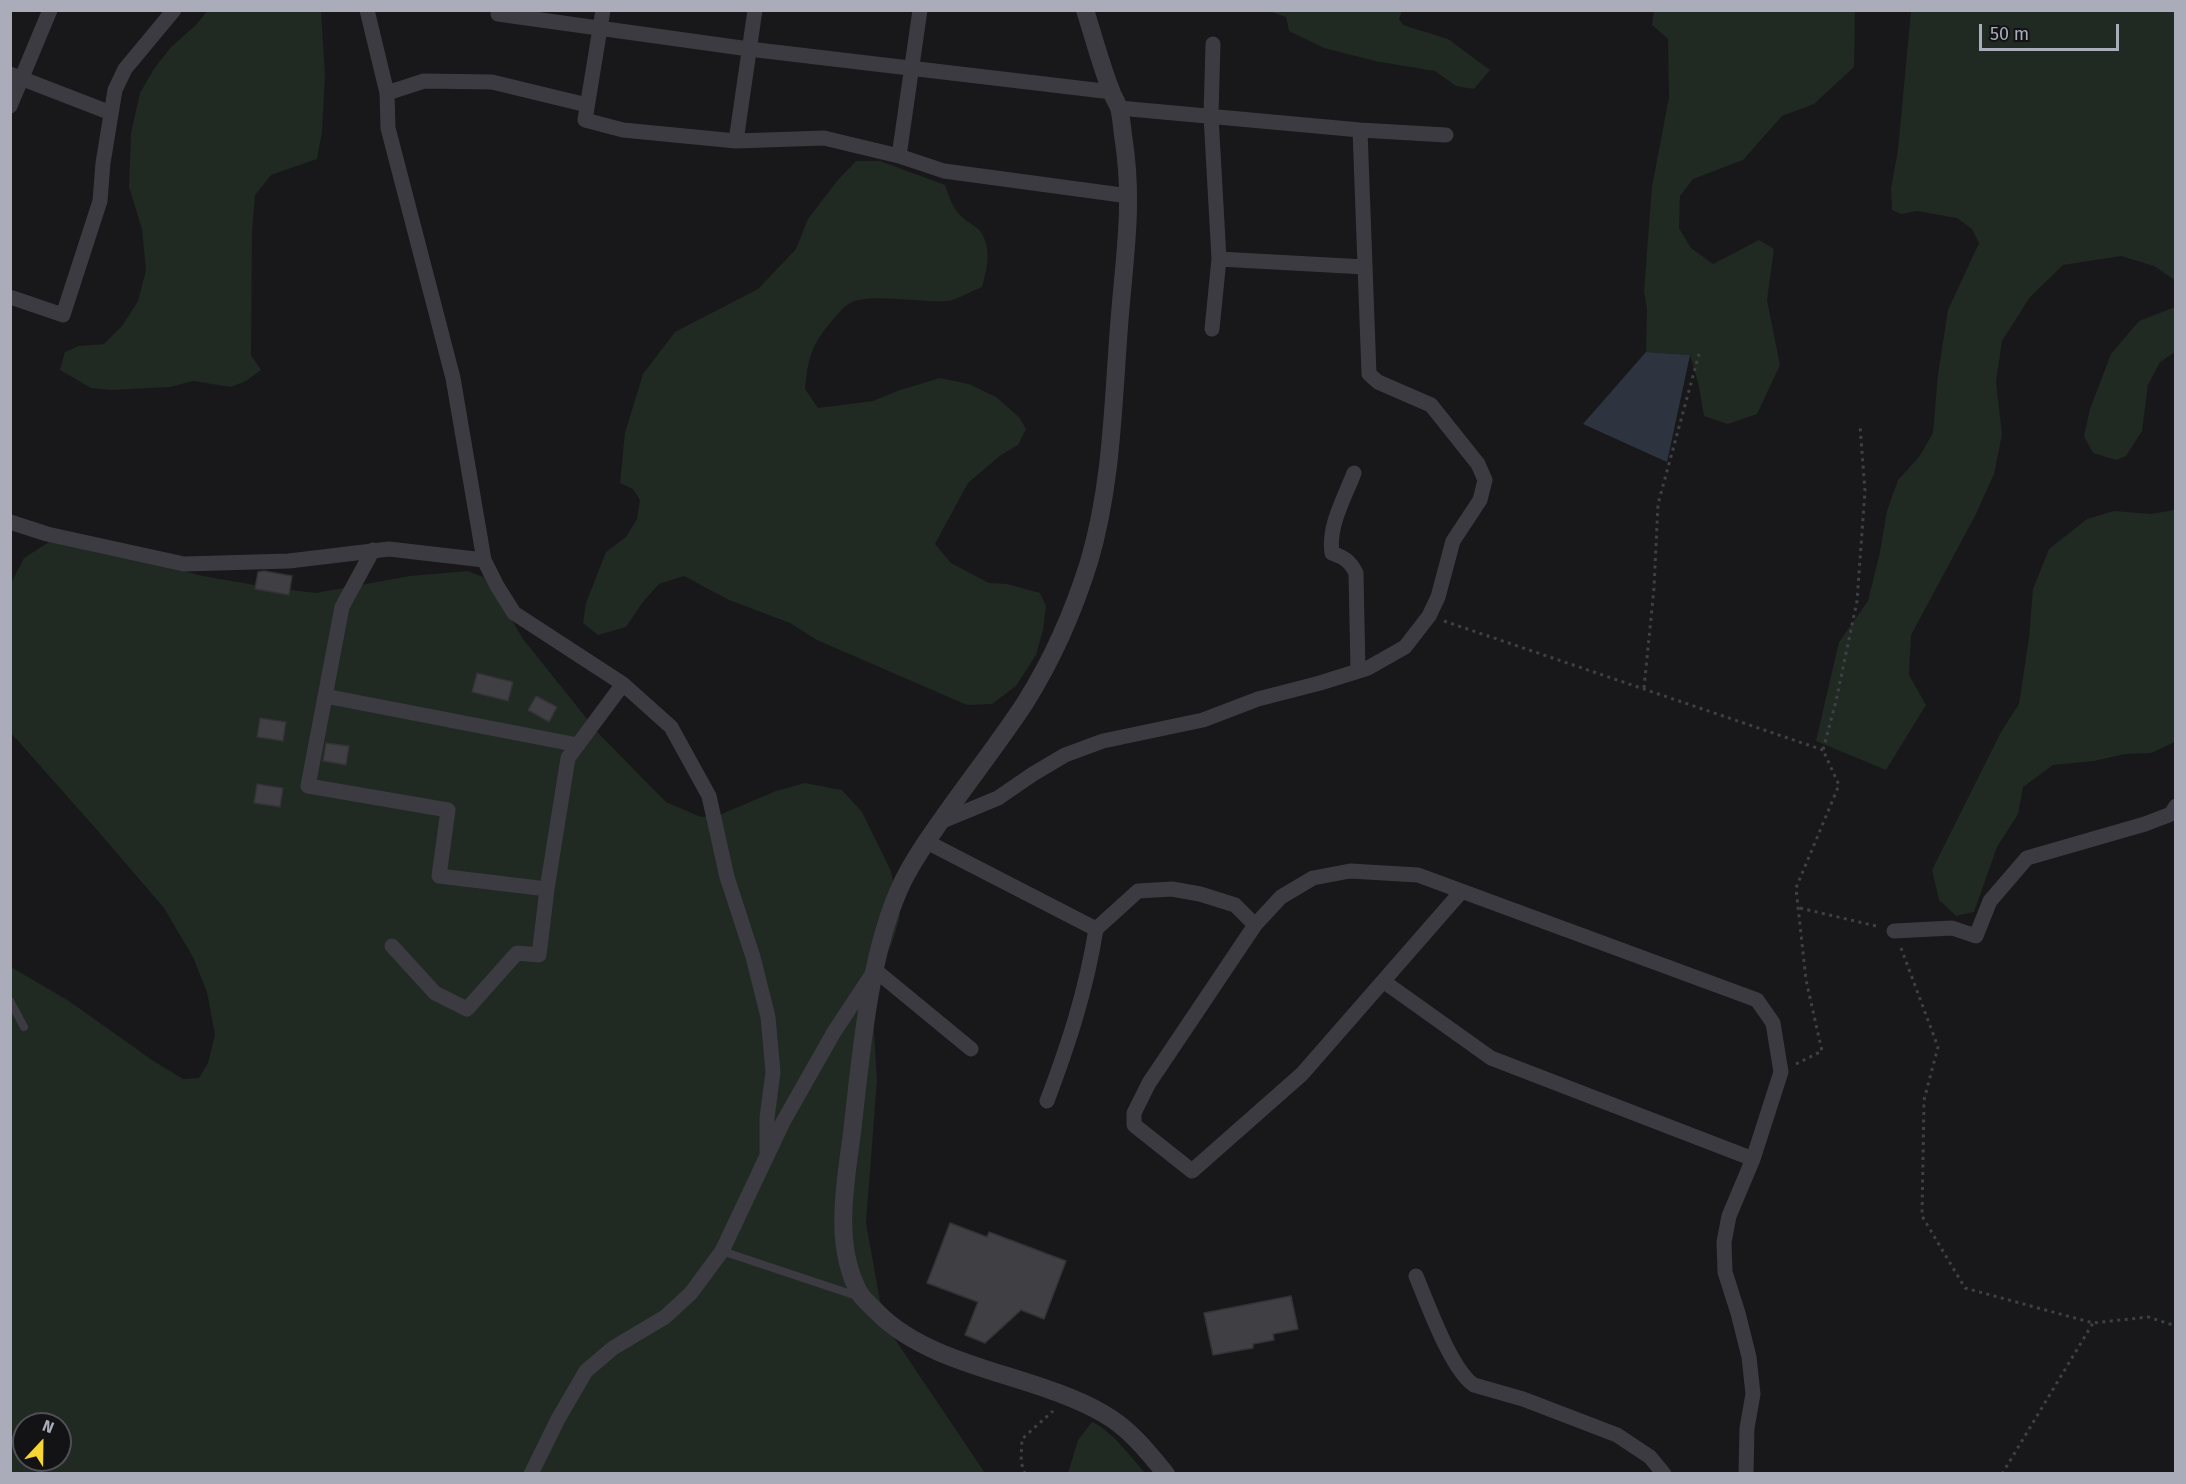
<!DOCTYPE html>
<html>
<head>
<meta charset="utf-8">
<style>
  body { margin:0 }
  #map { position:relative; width:2186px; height:1484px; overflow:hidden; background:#18181a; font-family:"Fira Sans",sans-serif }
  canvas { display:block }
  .frame { position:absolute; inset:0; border:12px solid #aaacba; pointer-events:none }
  .north { position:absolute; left:12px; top:1412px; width:60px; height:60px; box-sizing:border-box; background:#131315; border:2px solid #4f5057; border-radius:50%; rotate:22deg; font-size:16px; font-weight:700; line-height:24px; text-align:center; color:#aaacba }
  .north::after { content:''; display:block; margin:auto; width:21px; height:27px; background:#f7d534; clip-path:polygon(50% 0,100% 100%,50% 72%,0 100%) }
  .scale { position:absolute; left:1979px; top:24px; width:140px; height:27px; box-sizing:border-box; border:3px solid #aaacba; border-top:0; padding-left:8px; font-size:18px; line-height:21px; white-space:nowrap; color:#aaacba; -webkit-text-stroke:4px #131315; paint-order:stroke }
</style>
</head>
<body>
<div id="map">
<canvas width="2186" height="1484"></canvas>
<div class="frame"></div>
<div class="north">N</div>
<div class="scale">50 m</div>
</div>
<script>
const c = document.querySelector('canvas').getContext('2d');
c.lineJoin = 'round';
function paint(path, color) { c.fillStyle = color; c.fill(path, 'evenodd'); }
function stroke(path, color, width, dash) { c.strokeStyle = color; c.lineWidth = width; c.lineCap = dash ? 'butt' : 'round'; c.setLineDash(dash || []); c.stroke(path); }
paint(new Path2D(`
  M207,11h114l4,64 -3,57 -5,27 -46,16 -16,20 -3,37 -1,123 10,15 -15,11 -15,6 -38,-6 -23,6 -58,3 -21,-2 -31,-18 5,-18 14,-6 25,-2 18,-18 16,-25 8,-31 -4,-41 -13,-42 2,-54 9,-40 14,-24 17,-22 26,-23z
  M1269,11h133l-3,8 4,6 45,14 42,31 -16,19 -18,-3 -21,-15 -60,-10 -51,-13 -35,-17 -3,-14z
  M1654,11h201l-1,56 -40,37 -32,12 -39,44 -50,19 -13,17 -1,32 12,20 22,16 46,-24 15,9 -7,51 13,65 -23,49 -29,10 -24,-8 -5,-30 -9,-31 -44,-3 1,-43 -3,-18 8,-104 17,-90 -1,-58 -16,-14z
  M1911,11h264l1,270 -22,-15 -33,-10 -58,9 -33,32 -28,44 -6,41 6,52 -8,40 -19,42 -64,119 -2,40 17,30 -40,65 -70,-29 23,-99 29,-41 12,-49 7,-41 11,-31 21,-23 14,-24 5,-59 10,-64 31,-67 -7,-14 -15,-11 -40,-7 -16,3 -9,-4 -1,-22 7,-38z
  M856,161h24l65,24c4,12 8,24 18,33 5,5 14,8 18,14 11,18 6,37 1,55 -11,4 -23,12 -34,14 -25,3 -84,-10 -101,4 -6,4 -11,12 -16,17 -20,23 -23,37 -26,67l13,19 55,-7 27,-11 40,-12 29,6 27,13 23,20 7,12 -8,16 -17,10 -33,28 -33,61 16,19 38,20 18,1 33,9 6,13 -3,24 -7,25 -20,31 -24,18 -25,1 -150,-65 -27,-17 -61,-23 -45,-24 -25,8 -17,19 -16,24 -28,8 -15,-12 3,-20 20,-51 20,-15 11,-18 3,-19 -7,-11 -13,-6 5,-50 18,-59 32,-42 83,-43 38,-40 12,-30 29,-38z
  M2175,307v45l-15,10 -12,23 -6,46 -16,25 -10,4 -23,-7 -9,-17 6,-27 21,-55 28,-33z
  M2175,510v232l-24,11 -26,1 -31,7 -41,4 -30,22 -5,27 -21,33 -23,65 -18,4 -17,-16 -7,-30 69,-138 18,-28 10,-66 4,-49 16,-40 38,-30 27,-8 37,3z
  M49,542h37l51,17 66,17 63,11 50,6 94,-17 58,-5 20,8 35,60 77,96 66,67 35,15 16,-1 59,-25 29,-8 37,7 20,22 29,59 9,46 -8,26 -14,28 -6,31 5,78 -11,143 18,100 101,150h-974v-506l58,34 83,59 31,19 16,-1 9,-15 7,-28 -8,-43 -14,-35 -29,-49 -67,-78 -86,-97v-150l13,-25zM24,1424h36v36h-36z
  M1092,1422c17,6 41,37 53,51h-77l10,-33z`), '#202922');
paint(new Path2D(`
  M1646,352l44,3 -23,107 -84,-38z`), '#2d343f');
const building = new Path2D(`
  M264,571l28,5 -3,19 -34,-6 3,-17z
  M477,673l36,9 -5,19 -36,-9z
  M536,696l21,11 -8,15 -21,-12z
  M260,718l26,4 -3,19 -26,-4z
  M326,743l23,3 -3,19 -23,-4z
  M257,784l26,4 -3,19 -26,-4z
  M950,1223l37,14 2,-5 77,29 -22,58 -23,-9 -36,33 -20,-8 13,-33 -51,-19z
  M1291,1296l7,33 -25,5 1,6 -21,4v4l-40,7 -9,-42z`);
paint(building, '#404044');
stroke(building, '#333236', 1.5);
stroke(new Path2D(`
  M1444,621l379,129
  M1644,688l10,-100 4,-84 41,-150
  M1800,908l80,19
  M1901,948l37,99 -14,53 -2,116 43,72 128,35 55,-6 28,9
  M1796,1064l26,-13 -16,-71 -10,-92 43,-103 -16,-35 13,-49 21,-100 8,-110 -5,-65
  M1025,1474l-4,-12 1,-23 31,-28
  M2002,1474l91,-151`), '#3f4046', 3, [3, 4.5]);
stroke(new Path2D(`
  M10,1001l14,26
  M722,1251l135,45`), '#3b3b41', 8);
stroke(new Path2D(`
  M367,10l20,83 1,35 65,250 31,182 13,26 17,27 109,71 48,43 38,69 18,81 26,80 15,60 5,55 -6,46v36
  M498,10v4l251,35 363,43
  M603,10l-18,110 38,10 113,11 88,-3 75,18 45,15 185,25
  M1213,44l-2,72 8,143 146,8
  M10,74l101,39
  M387,93l37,-12 68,1 95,23
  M10,106l40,-96
  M1119,108l241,22 86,5
  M736,141l19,-131
  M899,156l21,-146
  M10,297l53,18 37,-114 3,-38 12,-73 10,-21 49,-59
  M1212,329l7,-70
  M1354,473c-10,26 -26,53 -22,80 13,5 18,8 24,20l2,98
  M10,522l37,12 137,30 105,-3 100,-12 95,11
  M373,550l-31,57 -34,179 140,24 -9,66 108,13 21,-131 55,-74
  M325,696l253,49
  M940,822l58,-24 35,-24 32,-19 38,-14 100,-21 55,-21 62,-16 48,-15 37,-21 24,-31 9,-19 15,-56 27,-41 5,-20 -7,-16 -47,-59 -53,-23 -9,-8 -9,-244
  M927,842l169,87c-10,62 -27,114 -49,172
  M1461,892l-159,182 -110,97 -58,-46v-12l15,-30 106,-158 26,-28 32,-19 37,-7 68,4 339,125 16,23 8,49 -28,87 -24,57 -5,26 1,30 13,41 11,44 4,37 -6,34 -1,46
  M1096,929l42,-38 34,-2 28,5 35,11 20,20
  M1894,931l58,-3 24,8 14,-35 37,-43 118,-34 26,-10 5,-8
  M392,946l43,47 32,16 50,-56 22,2 8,-66
  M1383,981l108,77 262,101
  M1416,1276c11,26 35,94 58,109l49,14 94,36 33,22 14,17
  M531,1474l27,-55 28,-48 27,-23 52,-31 26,-24 31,-42 61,-129 51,-90 41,-62 96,79`), '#3b3b41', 15);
stroke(new Path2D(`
  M1085,10c9,28 16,56 27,83 0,1 7,14 7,15 3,11 3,23 5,34 9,61 1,112 -4,172 -7,83 -7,167 -31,248 -15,48 -37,98 -64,141 -25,38 -54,75 -80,112 -15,21 -30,42 -42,66 -34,70 -42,174 -51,252 -7,52 -19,113 8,161 5,7 12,13 18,19 56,56 158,61 226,101 25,14 44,38 62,60`), '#3b3b41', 18);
</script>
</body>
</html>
